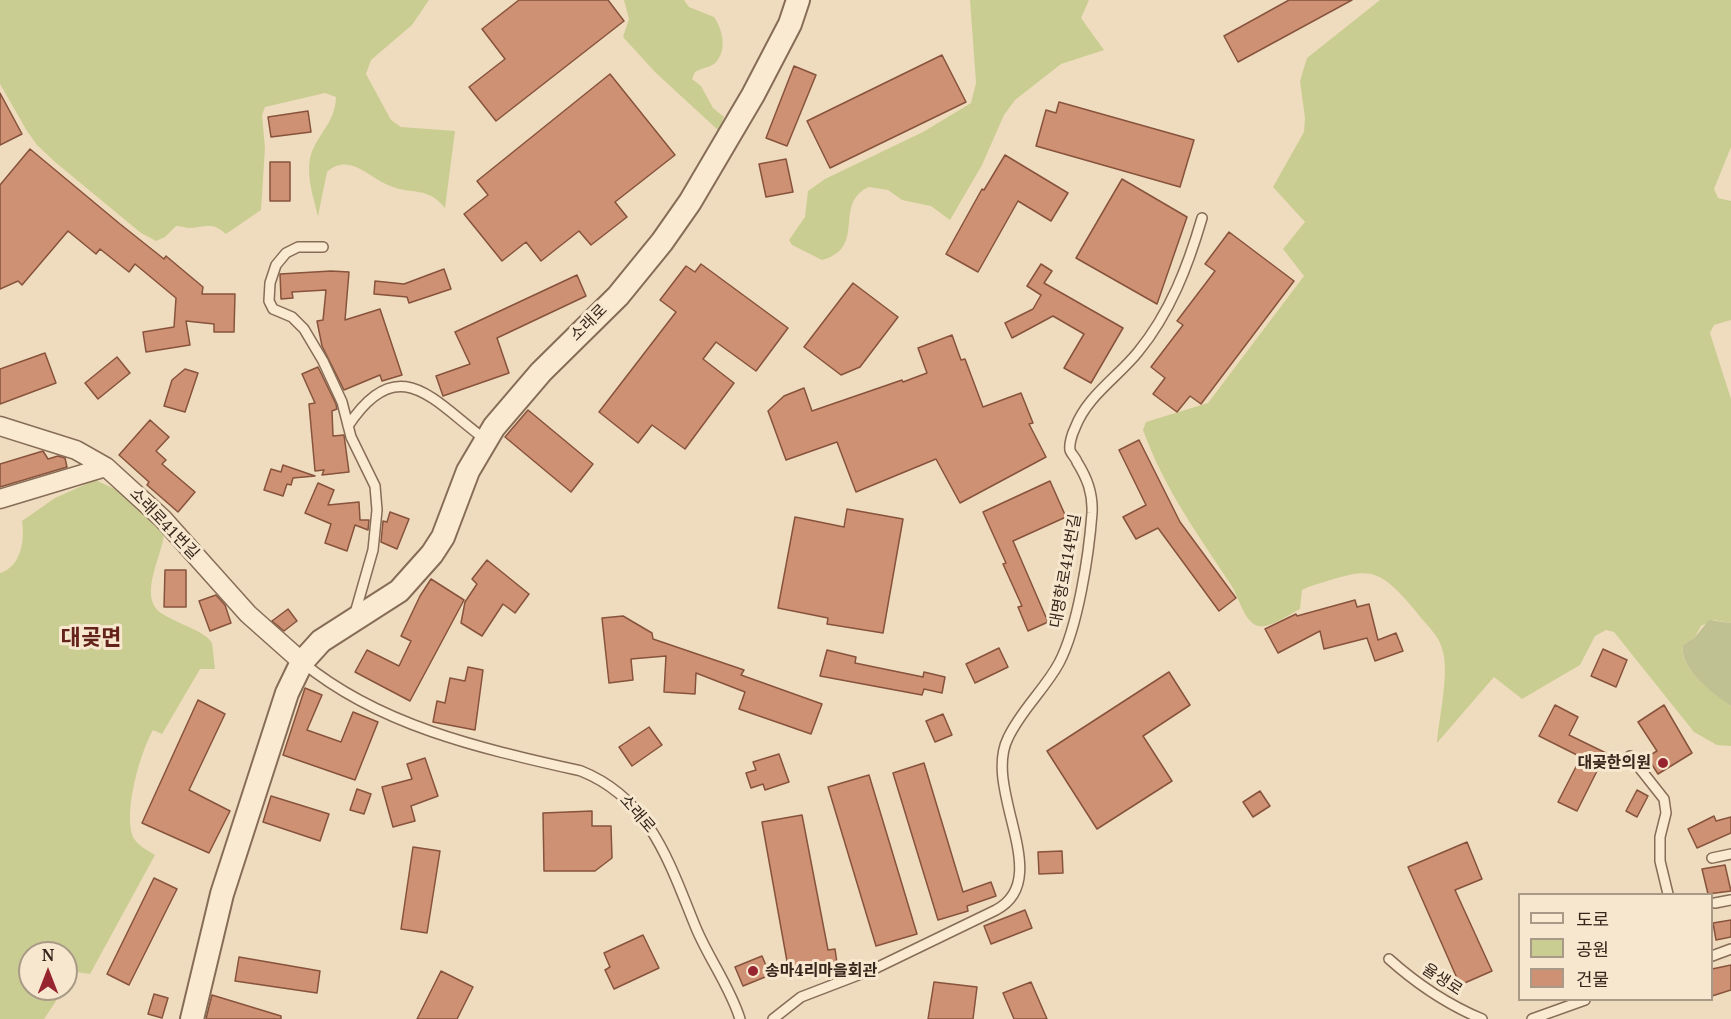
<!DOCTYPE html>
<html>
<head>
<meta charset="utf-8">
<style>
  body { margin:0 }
  #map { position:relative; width:1731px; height:1019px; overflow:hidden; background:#efdcbe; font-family:"Noto Serif","Noto Sans KR",serif }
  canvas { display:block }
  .legend { position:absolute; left:1518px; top:893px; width:195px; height:108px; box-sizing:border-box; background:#f6e7ce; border:2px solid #a99a87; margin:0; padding:8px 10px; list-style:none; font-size:18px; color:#36261c }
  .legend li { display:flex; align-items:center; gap:12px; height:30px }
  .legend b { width:30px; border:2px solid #a99a87 }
  .north { position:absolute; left:18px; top:941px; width:60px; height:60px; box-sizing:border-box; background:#f6e7ce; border:2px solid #a99a87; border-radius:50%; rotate:0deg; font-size:16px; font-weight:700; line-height:24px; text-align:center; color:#36261c }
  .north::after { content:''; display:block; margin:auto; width:21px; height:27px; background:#97252f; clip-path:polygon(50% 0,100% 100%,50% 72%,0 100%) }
</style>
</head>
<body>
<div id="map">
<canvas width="1731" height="1019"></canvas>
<ul class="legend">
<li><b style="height:8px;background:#f9ead1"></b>도로</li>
<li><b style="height:16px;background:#cacd92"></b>공원</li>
<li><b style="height:16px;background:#ce9173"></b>건물</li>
</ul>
<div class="north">N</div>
</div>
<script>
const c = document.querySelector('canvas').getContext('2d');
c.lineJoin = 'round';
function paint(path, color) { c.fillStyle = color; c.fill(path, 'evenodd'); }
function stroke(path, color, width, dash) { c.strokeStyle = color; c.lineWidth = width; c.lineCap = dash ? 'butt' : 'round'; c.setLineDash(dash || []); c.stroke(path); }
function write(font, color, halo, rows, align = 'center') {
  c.font = font + ' "Noto Serif","Noto Sans KR",serif'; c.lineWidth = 6; c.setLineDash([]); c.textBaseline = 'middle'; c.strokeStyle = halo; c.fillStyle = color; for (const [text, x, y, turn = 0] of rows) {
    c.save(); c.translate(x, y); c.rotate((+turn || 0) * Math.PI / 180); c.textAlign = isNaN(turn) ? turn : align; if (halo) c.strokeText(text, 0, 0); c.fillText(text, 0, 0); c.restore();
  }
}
paint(new Path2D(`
  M0,0h429l-17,25 -41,35 -5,14 25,46 10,7 54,4 -10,77c-18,-22 -32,-13 -55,-22 -21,-8 -41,-34 -63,-14l-9,44c-5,-20 -15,-49 -4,-69 9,-18 21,-27 22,-50l-11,-4 -60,14 -3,8 3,33 -4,62 -35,24c-14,-12 -19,-7 -36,-6 -4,0 -9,-2 -14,-2l-11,11 -9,4 -15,-8 -86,-71 -18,-17 -10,-14 -27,-47z
  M624,0h60l5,7 25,10c9,13 14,35 0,47 -6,4 -13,4 -19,8l-3,7 9,7 12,22 11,9 -5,14 -63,-58 -33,-36 6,-18z
  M970,0h119l-8,18 23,32 -43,14 -46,36 -11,15 -22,50 -32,55 -19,-14 -29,-6 -14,-10 -19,-3c-37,16 -1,61 -47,73l-30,-15 -3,-5 16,-23 3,-26 17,-12 98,-47 48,-29 5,-20z
  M1380,0h351v147l-17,42 4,9 13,3v119l-17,5 -4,8 21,66v224l-17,-3 -13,6 -6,11 -12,8c-5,25 31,47 48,61v40l-14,-1 -23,-13 -80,-100 -8,-2 -11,6 -15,29 -58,34 -28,-22 -57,66c2,-26 12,-67 6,-91 -3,-16 -16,-26 -25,-38 -43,-52 -48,-46 -110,-27l-6,3 -2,19c-10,5 -31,20 -42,17 -14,-4 -19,-29 -27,-41 -34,-52 -66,-95 -88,-155l3,-8 62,-19 96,-127 -21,-27 22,-27 -32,-35 31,-55 1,-14 -5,-37 7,-23z
  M95,480l20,9 49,43c0,21 -27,64 -3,81 15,10 33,14 47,25l4,5 3,26h-15l-38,65 -9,-4c-13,23 -30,82 -20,107 4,8 14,13 22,18l-65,119 -13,-2 -11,14v-33h-36v36h34l-20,30h-44v-446c21,-6 25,-33 22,-52l33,-23z`), '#cacd92');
paint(new Path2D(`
  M1709,620l22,3v83c-18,-13 -52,-36 -48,-61l12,-8z`), '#bfc192');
const building = new Path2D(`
  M519,0h89l16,21 -128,100 -27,-34 36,-28 -23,-30z
  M1289,0h63l-114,62 -14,-26z
  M942,55l24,47 -136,66 -23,-47z
  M794,66l22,9 -29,71 -21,-8z
  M610,74l65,81 -60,47 12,15 -36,28 -12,-14 -38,30 -15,-19 -24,19 -38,-47 24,-19 -11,-14z
  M0,93l22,41 -22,11z
  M1059,102l135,38 -14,47 -144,-41 10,-36 10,3z
  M308,111l3,21 -40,5 -3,-20z
  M30,149l90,75 44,35 2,-3 37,31 -1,7h33l-1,38h-20v-8l-28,-3 4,24 -44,7 -3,-20 31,-5 2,-29 -41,-34 -6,8 -29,-23 -4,5 -28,-23 -46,54 -4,-4 -18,8v-104z
  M1005,155l63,38 -17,28 -33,-20 -40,71 -32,-18 36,-65 2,1z
  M786,159l7,33 -27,5 -7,-33z
  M270,162h20v39h-20z
  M1122,179l65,38 -30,87 -81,-46z
  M1229,232l65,49 -93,123 -11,-8 -13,16 -24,-18 12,-16 -14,-11 32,-42 -6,-4 38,-50 -10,-7z
  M701,264l87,64 -32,43 -40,-29 -13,17 31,24 -49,66 -33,-24 -14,18 -39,-31 77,-100 -16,-12 26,-34 9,6z
  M1041,264l11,7 -8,12 79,45 -32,55 -27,-15 20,-34 -31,-18 -41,22 -7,-15 28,-14 8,-14 -14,-9z
  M444,269l7,20 -42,14 -2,-6 -33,-3 1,-13 29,3z
  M331,271l18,1 -4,48 35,-11 22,66 -20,6 -2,-6 -36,15 -22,-44 -5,-25 6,-1 3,-30 -34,2 1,6 -12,1 -1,-25z
  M577,275l9,21 -89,42 12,35 -66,23 -7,-20 34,-12 -15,-32z
  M853,283l45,34 -38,50 -19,8 -37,-28z
  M952,335l9,25 4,-1 18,48 38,-14 12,30 -4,1 17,33 -86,46 -24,-44 -80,33 -19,-50 -51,18 -18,-49 16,-15 20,-8 8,23 90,-31 1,2 24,-9 -9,-25z
  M45,353l11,30 -56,21v-35z
  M117,357l13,16 -32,26 -13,-16z
  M318,367l18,37 1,5 -5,2 1,25 11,-1 5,37 -27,3 2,-5 -9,1 -6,-67 6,-1 -13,-29z
  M185,369l13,4 -13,39 -21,-6 8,-26z
  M528,410l65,54 -22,28 -66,-55z
  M150,420l19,17 -13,14 10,9 -4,4 33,28 -17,20 -31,-27 2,-3 -30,-27z
  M1139,440l41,82 56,76 -17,13 -61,-83 -22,11 -13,-22 23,-12 -27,-55z
  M43,451l5,8 10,-3 7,2 2,9 -67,20v-23z
  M283,465l32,11 -22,2 -2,7 -4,-1 -4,12 -19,-6 7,-21 10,3z
  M1050,481l16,36 -53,24 35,81 -20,9 -10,-24 4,-1 -19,-42 3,-1 -23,-51z
  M318,483l16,7 -6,15 31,-3 1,18h9l-1,10 -13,-5 -8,26 -22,-8 6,-19 -26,-11z
  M847,509l56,10 -20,114 -56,-9 1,-6 -50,-10 17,-91 49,10z
  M390,512l19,7 -12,30 -16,-7 2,-21 4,1z
  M487,560l42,34 -14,19 -12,-9 -21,32 -21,-13 4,-21 12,-18 -5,-5z
  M165,570h21v37h-22z
  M431,579l33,21 -54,101 -55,-29 12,-22 32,16 12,-25 -10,-5 19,-40z
  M216,595l9,10 6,18 -21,8 -11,-30z
  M1355,600l2,7 12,-3 9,36 18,-7 7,18 -28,10 -8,-23 -43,11 -4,-18 -42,22 -13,-24 31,-15 1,2z
  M288,609l9,12 -13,10 -12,-10z
  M623,616l29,17 1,6 91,31 -3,5 81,29 -11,30 -72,-25 6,-17 -49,-19 -1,21 -31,-2 2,-36 -35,3 2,21 -24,3 -7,-65z
  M999,648l9,19 -33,16 -9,-19z
  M1603,649l24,11 -11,27 -25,-11z
  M827,650l29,7 -1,6 68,14 1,-5 21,5 -3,16 -18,-4 -2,6 -102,-19z
  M468,667l15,3 -8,60 -42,-8 4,-21 8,2 5,-25 15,3z
  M1169,672l21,33 -47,31 29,45 -75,48 -50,-78z
  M305,688l17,7 -15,35 34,12 12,-30 25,10 -23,58 -72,-25z
  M198,700l27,14 -36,76 41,21 -21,42 -67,-30z
  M1555,705l23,12 -9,18 37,18 -29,58 -19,-9 23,-45 -42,-21z
  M1664,705l28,48 -34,21 -11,-17 10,-6 -19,-29z
  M943,714l9,21 -17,7 -9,-21z
  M649,727l13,18 -30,21 -13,-19z
  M779,754l10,28 -24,8 -2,-6 -12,4 -5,-15 10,-3 -3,-8z
  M425,758l13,38 -27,10 4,15 -22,6 -11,-40 30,-8 -5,-15z
  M924,763l39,129 28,-10 5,14 -29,10 1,5 -30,9 -45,-147z
  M869,775l48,159 -41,12 -48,-159z
  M357,789l14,5 -7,20 -14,-4z
  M1637,790l11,6 -11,21 -11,-6z
  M1260,791l10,15 -17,11 -10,-15z
  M271,796l58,18 -9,27 -57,-19z
  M592,811v15h19l1,32 -17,13h-51l-1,-58z
  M802,815l26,135 7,-1 3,21 -48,8 -28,-156z
  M1714,816l2,5 15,-4v16l-34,15 -9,-19z
  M1467,842l15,37 -27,11 37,81 -32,14 -52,-118z
  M413,847l27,4 -13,82 -26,-4z
  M1062,851l1,22 -24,1 -1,-22z
  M1725,865l6,26 -23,3 -6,-25z
  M154,878l23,11 -48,96 -22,-11z
  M1025,910l7,18 -41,16 -7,-18z
  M1731,920v17l-15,3 -3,-17z
  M643,935l16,33 -45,21 -9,-19 5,-3 -6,-14z
  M762,956l8,19 -27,11 -8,-19z
  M239,957l81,14 -3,22 -82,-12z
  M1731,965v25l-19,6v-27z
  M441,971l32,16 -16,32h-40z
  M934,982l43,5 -4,32h-45z
  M1031,982l16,37h-33l-11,-26z
  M154,994l14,4 -6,20 -14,-4z
  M212,995l69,21v3h-75z`);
paint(building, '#ce9173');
stroke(building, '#87533c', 1.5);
const service = new Path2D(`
  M323,247h-25l-12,6 -10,12 -6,18 -1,18 4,8 19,8 12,12 19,32 19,41 9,35 24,49 2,24 -4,40 -18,63
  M348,426c51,-78 87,-23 138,14
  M302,662c79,65 182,87 279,109 70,28 89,94 115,157 13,31 34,59 44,91
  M1630,756l34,43 2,14 -6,24v24l8,33
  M1712,858l19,-4
  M1715,903l16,-3
  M1712,956l19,-7
  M1389,959c29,26 57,45 93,60
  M773,1019l28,-22 73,-28 122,-59c59,-31 -14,-120 12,-172 13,-28 37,-49 51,-75 19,-36 30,-109 33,-150 1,-20 -5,-35 -15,-51 -1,-4 -6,-8 -7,-12 -1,-6 2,-16 5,-22 12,-32 42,-50 63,-76 32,-39 50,-86 64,-134
  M1532,1019l53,-19`);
const minor = new Path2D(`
  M0,426l76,24 30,17 57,52 85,95 54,48
  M0,499l106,-32`);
const tertiary = new Path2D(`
  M192,1019l30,-125 65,-201 15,-31 19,-21 78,-50 33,-37 11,-17 25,-66 26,-44 47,-55 77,-76 44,-54 28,-40 63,-107 37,-71 8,-24`);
stroke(service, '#876c57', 12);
stroke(minor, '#876c57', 21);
stroke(tertiary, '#876c57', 26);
stroke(service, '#f9ead1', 9);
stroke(minor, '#f9ead1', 18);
stroke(tertiary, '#f9ead1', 22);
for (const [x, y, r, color] of [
  [1663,763,6,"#97252f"],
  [753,971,6,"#97252f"]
]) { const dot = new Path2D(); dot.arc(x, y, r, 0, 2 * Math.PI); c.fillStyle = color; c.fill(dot); stroke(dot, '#f6e7ce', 2); }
write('16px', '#36261c', '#f6e7ce', [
  ["소래로",589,323,-45],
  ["소래로41번길",164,524,46],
  ["대명항로414번길",1066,571,-80],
  ["소래로",637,814,49],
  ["율생로",1442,980,33]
]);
write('bold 16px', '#36261c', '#f6e7ce', [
  ["대곶한의원",1651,763],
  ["송마4리마을회관",765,971,"left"]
], 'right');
write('bold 22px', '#64231a', '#f6e7ce', [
  ["대곶면",91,639]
]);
</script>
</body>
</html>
